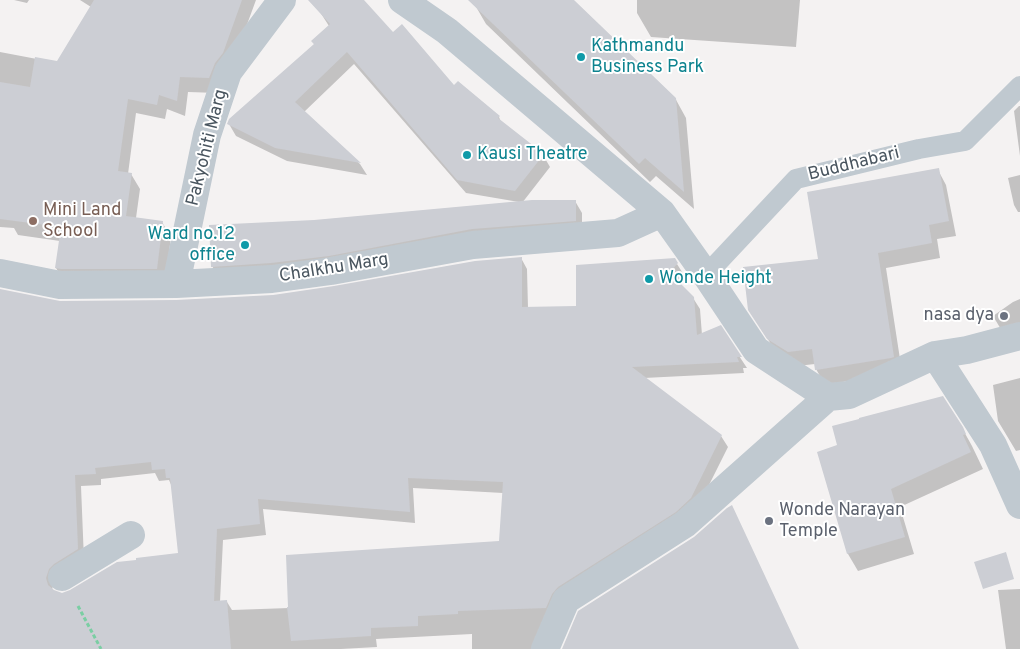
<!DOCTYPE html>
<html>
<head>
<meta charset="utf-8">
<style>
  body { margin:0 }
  canvas { display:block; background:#f4f2f2 }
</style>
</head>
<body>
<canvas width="1020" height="649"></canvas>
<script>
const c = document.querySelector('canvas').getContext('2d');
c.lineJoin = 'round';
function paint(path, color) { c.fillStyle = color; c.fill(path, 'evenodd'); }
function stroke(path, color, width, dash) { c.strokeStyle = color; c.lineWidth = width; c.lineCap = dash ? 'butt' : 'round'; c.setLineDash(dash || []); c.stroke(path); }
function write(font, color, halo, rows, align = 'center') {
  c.font = font + ' Overpass,sans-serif'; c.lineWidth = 4; c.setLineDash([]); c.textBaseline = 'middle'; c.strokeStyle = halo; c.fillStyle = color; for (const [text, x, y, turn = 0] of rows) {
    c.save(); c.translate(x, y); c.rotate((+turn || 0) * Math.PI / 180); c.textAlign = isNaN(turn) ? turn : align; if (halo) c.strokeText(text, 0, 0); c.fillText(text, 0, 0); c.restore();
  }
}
paint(new Path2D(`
  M14,0h15l-2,3z
  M80,0h176l-25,68 -13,25 -30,-1 -3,24 -18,-7 -2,10 -29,-6 -8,61h3l9,15 -4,29 26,4 9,15 -6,46h-100l-9,-15 4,-27 -42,-6 -4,-7 -14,-1v-175l58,11 33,-56z
  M334,0h28l31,34 61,53 45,30 2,5 42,33 7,12 -28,36 53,-2 7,12v19l-363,45 -7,-11 103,-44 204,-20 -53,-9 -112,-129 -50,48 56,52 7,11 -80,-14 -51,-25 -7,-12 86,-79 -3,-4 17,-15 -9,-14z
  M480,0h93l102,98 11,20 8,91 -38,-33 -6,6 -164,-158 -11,-19z
  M637,0h163l-4,47 -145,-10 -14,-24z
  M1019,106h1v50l-6,-45z
  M938,170l8,15 10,51 -19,3 3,19 -54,10 16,104 -77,13 -9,-16 -1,-5 -18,2 -20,-13 -18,-27 61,-66z
  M1020,175v37h-2l-4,-7 -6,-27z
  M521,258l6,11 1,39 49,-1 100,-43 7,11 -7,7 16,16 7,11 2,26 18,-8 27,41h-4l1,5 -100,5 77,58 7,11 -31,62 -134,89 -24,51h-67v-15l-96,5 1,8 -36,2h-341v-359l60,12 117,-1 97,-5zM155,473l4,8 10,-1 3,7 8,67 -117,40 -11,-4 2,-9 30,-21 -3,-74 20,-1v-6zM413,488l90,5 -3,49 -211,66 -57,2 -5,-8h-7l3,-62 43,-5 -3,-26 152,14z
  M1020,299v39l-12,3 -15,-25 20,-14z
  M1020,378v72l-4,1 -18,-30 -5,-36z
  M860,420l102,8 10,18 11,23 -83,38 14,47 -56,17 -10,-17 -10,-108z
  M1020,589v60h-14l-8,-59z`), '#0003');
paint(new Path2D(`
  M94,0h148l-19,53 -8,10 -6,15 -29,-1 -3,24 -18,-6 -2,10 -29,-6 -10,72 14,2 -6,43 37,5 -6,48h-96l-6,-1 6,-41 -61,-8v-137l30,5 5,-30 22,4z
  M308,0h56l29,32 9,-8 52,61 4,-4 42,35 -2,2 46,36 -29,37 -58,-11 -110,-128 -52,50 66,61 -86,-15 -48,-24 2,-5 85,-75 -3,-3 19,-17z
  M468,0h106l102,98 8,94 -39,-34 -6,6z
  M939,168l10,53 -20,4 3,18 -54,10 16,104 -3,1 -75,12h-1l-3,-21 -24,3 -21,-13 -19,-29 -5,-43 75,-8 -11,-67z
  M532,200h44v21l-104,8 -143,27 -58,7 -60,4 -2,-42 105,-5z
  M522,257v50l54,-1v-41l99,-7 3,5 -11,12h5l22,22 3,38 24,-10 21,32h-5l2,5 -107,5 90,68 -31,63 -15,14 -118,75 -6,7 -6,14 -88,3v3l-40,2v10l-47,2v8l-80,5 -4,-34h1l-2,-52 213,-14 4,-59 -95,-4 2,34 -152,-13 2,25 -43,5 -3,72 13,-1 4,49h-231v-360l60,12 116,-1 97,-5 61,-9 141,-25zM151,462l1,8 13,-1 1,9h4l8,75 -42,5v2l-19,2 -47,28 -8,3 -8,-3 -6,-5 -2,-7 3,-9 5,-5 24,-15 -3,-74 21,-1 -1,-6z
  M943,396l20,31 3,7 -3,1 8,17 -80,37 14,48 -58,17 -30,-102 20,-7 -5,-19 27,-7v-1z
  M732,505l67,144h-237l16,-38 116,-74 33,-29z
  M1006,552l8,27 -31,10 -9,-27z`), '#ccced4');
stroke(new Path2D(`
  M78,606l23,43`), '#7acea3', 3, [4, 2.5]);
stroke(new Path2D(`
  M706,275l90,-96 123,-30 46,-8 55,-55`), '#c0c9d0', 20);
stroke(new Path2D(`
  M402,0l45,31 215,182 44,62 50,75 72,47
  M0,273l60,12 116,-1 96,-5 59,-8 142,-26 145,-12 44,-20
  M176,284l31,-149 21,-63 54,-72
  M935,355l32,-5 53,-14
  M62,577l69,-42
  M545,649l21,-49 119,-76 143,-127 21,-2 86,-40 58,90 27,60`), '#c0c9d0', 28);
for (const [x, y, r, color] of [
  [581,57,5,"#0f9aa8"],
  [467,155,5,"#0f9aa8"],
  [33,221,5,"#8d6e63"],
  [245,245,5,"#0f9aa8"],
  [649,279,5,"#0f9aa8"],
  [1004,316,5,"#6b7280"],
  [769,521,5,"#6b7280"]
]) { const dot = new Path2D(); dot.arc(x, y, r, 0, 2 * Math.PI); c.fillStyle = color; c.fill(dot); stroke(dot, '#fff', 2); }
write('18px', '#0d838f', '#fff', [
  ["Kathmandu",591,47],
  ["Business Park",591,68],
  ["Kausi Theatre",477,155],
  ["Ward no.12",235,235,"right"],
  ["office",235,256,"right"],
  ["Wonde Height",659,279]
], 'left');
write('18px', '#49555f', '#fff', [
  ["Pakyohiti Marg",208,148,-76],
  ["Buddhabari",854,165,-14],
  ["Chalkhu Marg",334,269,-9]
]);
write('18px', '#785e54', '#fff', [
  ["Mini Land",43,211],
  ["School",43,232]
], 'left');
write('18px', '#5b616d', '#fff', [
  ["nasa dya",994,316],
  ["Wonde Narayan",779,511,"left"],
  ["Temple",779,532,"left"]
], 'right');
</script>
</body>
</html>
